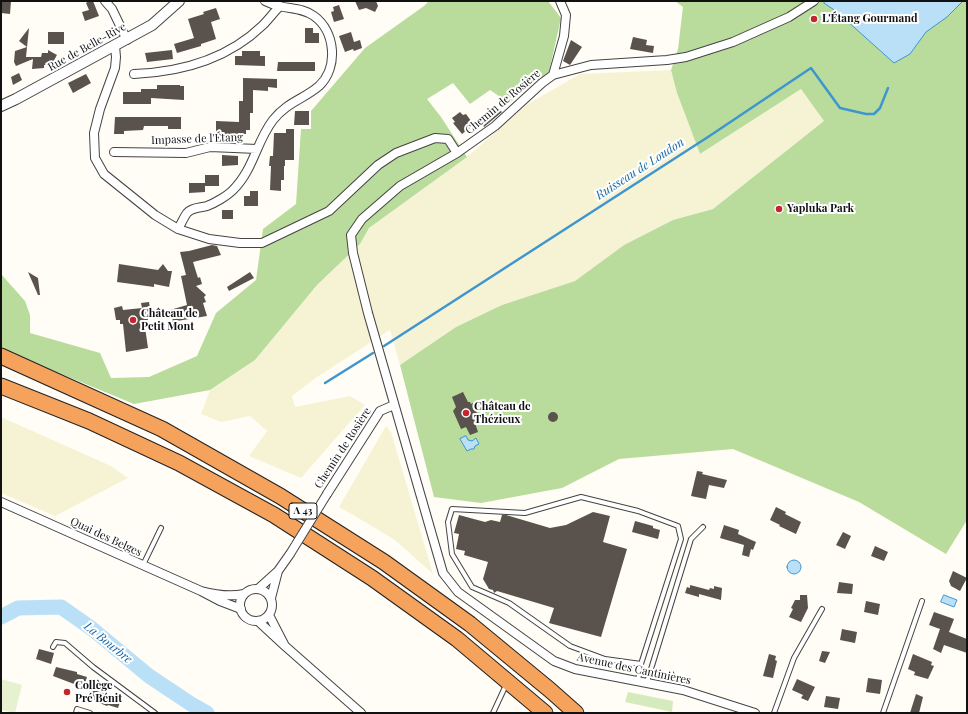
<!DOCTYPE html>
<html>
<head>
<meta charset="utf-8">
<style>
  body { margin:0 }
  #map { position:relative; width:968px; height:714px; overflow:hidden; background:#fffdf5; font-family:"Playfair Display",serif }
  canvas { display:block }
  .frame { position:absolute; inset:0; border:2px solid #111; pointer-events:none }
</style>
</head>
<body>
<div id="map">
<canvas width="968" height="714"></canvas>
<div class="frame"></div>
</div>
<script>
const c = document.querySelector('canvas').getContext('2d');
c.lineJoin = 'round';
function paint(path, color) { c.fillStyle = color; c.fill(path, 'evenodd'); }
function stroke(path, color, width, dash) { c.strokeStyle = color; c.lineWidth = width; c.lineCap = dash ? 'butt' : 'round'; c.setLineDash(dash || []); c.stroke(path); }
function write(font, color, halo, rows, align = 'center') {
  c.font = font + ' "Playfair Display",serif'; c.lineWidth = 4; c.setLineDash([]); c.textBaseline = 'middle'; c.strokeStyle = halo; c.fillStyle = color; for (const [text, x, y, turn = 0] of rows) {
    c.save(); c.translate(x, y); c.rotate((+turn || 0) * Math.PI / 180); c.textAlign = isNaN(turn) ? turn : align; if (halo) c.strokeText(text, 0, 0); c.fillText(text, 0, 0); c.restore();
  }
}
paint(new Path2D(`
  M671,70l6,23 23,61 101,-65 24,32 -112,88 -40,11 -49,25 -49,36 -73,24 -46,22 -56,38 -10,-35 -73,47 -25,19 3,11 55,-11 15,9 -64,73 -52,-22 18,-25 -17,-15 -29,6 -20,-8 9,-24 45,-30 62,-75 43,-41 9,-16 104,-76 53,-47 54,-31z
  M1,417l110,49 17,12 -73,38 -54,-23z
  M386,426l5,6 42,142 -38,-34 -40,-24 -16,-9z`), '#f6f3d4');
paint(new Path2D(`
  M628,692l45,9 -1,11 -47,-10z`), '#d5ebbd');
paint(new Path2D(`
  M429,1h119l13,17 -12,54 -40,31 -19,-13 -20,14 -17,-21 -26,16 14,18 26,40 -98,71 -9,16 -43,41 -62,75 -45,30 -76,14 -133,-55v-75l24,27 5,14v18l70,20 11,25 38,-1 48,-21 19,-43 40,-33 7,-51 33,-25 5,-75h10v-18l54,-63 59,-42z
  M675,1h292v519l-21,34 -87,-52 -126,-53 -114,10 -57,29 -81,15 -47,-6 -34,-132 56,-38 46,-22 73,-24 49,-36 49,-25 40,-11 111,-88 -23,-32 -101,65 -23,-61 -6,-23 7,-21 5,-42z`), '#b9dc9c');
paint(new Path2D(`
  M1,679l21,6 -7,28 -14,-3z`), '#e6f2cf');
const water = new Path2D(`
  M826,1h137l-16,16 -21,15 -16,22 -16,9 -57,-51 -13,-9z
  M466,436l2,4 4,1 4,-3 3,6 -4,2 -1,3h-3l-4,2 -7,-12z
  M787 567a7 7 0 1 1 14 0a7 7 0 1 1-14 0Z
  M944,595l13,5 -3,7 -13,-5z`);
paint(water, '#b9e0f7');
stroke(water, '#3f96cf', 1);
stroke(new Path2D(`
  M384,346l324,-209 103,-69 29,40 26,6h8l6,-6 8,-20
  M325,383l48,-30`), '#3f96cf', 2.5);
stroke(new Path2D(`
  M1,617l17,-9 43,-1 30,21 58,48 42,28 16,9`), '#b9e0f7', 15);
paint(new Path2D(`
  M1,1h10l-1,13 -9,-1z
  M89,1h4l6,15 -14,5 -3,-9 7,-2 -3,-7z
  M355,1h21l2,5 -3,6 -9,-4 -7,2z
  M339,5l5,14 -10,3 -3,-10 3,-1 -1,-4z
  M216,8l4,11 -9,3 5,17 -15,5v2l-24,7 -3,-9 20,-6 -6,-19 16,-5 -1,-2z
  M29,28l-3,29h15l1,-4h6v-3l9,5 -4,7h-6v3h-3v3l-12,1 1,-10 -17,7 -2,-4 1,-11 12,-4 -8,-6z
  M305,28h8v5h6v10h-14z
  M48,32h16v12h-16z
  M351,32l3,10 6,-2 2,8 -8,3 -1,-2 -8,3 -6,-16z
  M633,37l14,3 -1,5 8,1 -1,7 -23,-4z
  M571,40l11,7 -12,18 -7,-4z
  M172,50l1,9 -26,3 -2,-9z
  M242,51h18v5h5v10l-30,-1v-9h7z
  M278,62h37v9h-38z
  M19,73l3,7 -9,5 -2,-8z
  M86,74l5,9 -18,10 -5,-10z
  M243,78l34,1v9l-9,-1v4l-15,-1v23h-3v17h-4v4l-23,1v2h-7v-16l23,1v-21h4z
  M157,85h23v1h4v14l-33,-2v6h-28v-12h18v-3h16z
  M497,107l5,5 -18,15 -4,-7 6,-5v2z
  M295,111h14v14h-15z
  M460,112l3,3 3,-1 8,11 -12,9 -9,-11 2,-1 -3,-4z
  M115,117h66v12h-13v-3h-24l-1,4 -19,1v3h-10z
  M286,129h8v31h-9v6h-1v14h-3v11l-11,-1 1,-24h-2l1,-10h3l1,-23h12z
  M222,155l16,1v9l-16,1z
  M205,175h14v11h-14v6l-16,1v-10h16v1z
  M250,191h8v15h-14v-10h6z
  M222,210h11v9h-11z
  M212,245l5,1 4,9 -28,7 5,16 2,-1 2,7 -6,2 10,9 -2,2 2,5 -3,1 4,13 -30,5 1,6 -10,1 -1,-6 6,-1 -3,-11 17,-5 -6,-29 5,-1 -6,-23 9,-1z
  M119,264l39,6 5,-6 5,7h4l-3,16 -15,-3v3l-37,-5z
  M28,272l10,6 2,17h-2z
  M250,272l4,6 -25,13 -2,-4z
  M149,302l2,13h-4l1,5h-4l4,28 -22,4 -3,-28h-3v-4h-4l-2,-12 8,-2 1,4 19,-2 -1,-5z
  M463,392l5,10h2l1,2 2,-1 4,10 8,1 -4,6 -6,3 3,9 -8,3 -4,-8 -5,2 -8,-18 3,-4 -4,-10z
  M548 417a5 5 0 1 1 10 0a5 5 0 1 1-10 0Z
  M697,471l6,1 -1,2 25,6 -3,8 -15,-3 -3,14 -15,-3z
  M776,507l10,5 -1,2 16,8 -5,12 -17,-8 1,-1 -10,-5z
  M593,512l17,4 -7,26 24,7 -26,88 -52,-14 5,-15 -57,-17 -3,2 -1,-3 -4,-1 -6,-10 5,-17 -24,-7 1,-4 -9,-2 3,-15 -5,-1 5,-18 26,7 6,-2 9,2 2,-7h4l44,13 16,-3z
  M635,521l18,5v2l7,2 -2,9 -26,-7z
  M724,525l15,5 -1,4 18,8 -3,8 -2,-1 -2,8 -7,-2 2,-10 -24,-7z
  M843,532l8,4 -6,13 -9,-4z
  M875,546l13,6 -4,9 -13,-5z
  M953,571l14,7 -7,13 -9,-5 -2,-5z
  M839,582l14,2 -1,10 -15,-1z
  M690,585l19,5 1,-2 4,1v-3l8,2 -1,12 -22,-6v3l-14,-4 2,-6 3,1z
  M800,595h7l1,13 -7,14 -12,-5 4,-8 -2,-1 4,-8h5z
  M866,601l14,3 -2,11 -14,-3z
  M934,612l20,7 -5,13 18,7v14l-23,-8 -3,8 -8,-4 7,-20 -11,-4z
  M842,629l15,3 -2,11 -15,-3z
  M39,649l15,4 -3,11 -15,-5z
  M822,651l8,1 -5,11 -6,-2z
  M769,654l7,2 -1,4 2,1 -4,17 -10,-2z
  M913,654l19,8 -1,3 3,1 -6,13 -14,-4 1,-3 -7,-3z
  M56,667l21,5v2l10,3 -3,9 -10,-3v1l-21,-8z
  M868,678l14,2 -2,14 -14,-2z
  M797,679l18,8 -7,14 -7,-3 2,-3 -11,-5z
  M90,689l10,3 1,-1 20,8 -3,9 -10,-3 -1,1 -20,-8z
  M916,694l7,3 -4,16h-9z
  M826,696l14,2 -2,11 -14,-2z`), '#5a524d');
const service = new Path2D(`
  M143,565l18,-37
  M53,647l3,-5 9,1 28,24 62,46
  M638,680l3,-16 -36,-5 -35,-13 -61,-43 -37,-16 -20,-33 -4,-32 4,-13 73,4 56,-16 57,14 40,15 3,13 -40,125
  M647,682l44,-143 12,-12
  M76,713l1,-4 13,4
  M493,713l13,-28
  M774,713l20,-55 28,-49
  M883,713l39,-112`);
const minor = new Path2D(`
  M105,1l7,8 15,31
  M115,46l1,11 -1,11 -15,41 -6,24 1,25 9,16 51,41 23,14 31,10 31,4h22l67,-32 49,-46 18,-12 39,-15 13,1 9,14
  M134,74c48,-2 94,-15 129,-49 6,-6 11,-13 17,-19
  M553,75l11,-39 2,-21 -6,-14
  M114,152l72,1 24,-6 47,2
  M178,229c3,-5 6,-12 9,-16 5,-6 14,-5 20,-7 8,-3 20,-10 26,-16 21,-21 23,-48 40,-70 14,-18 31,-21 46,-34 20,-19 16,-55 -5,-70 -11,-8 -23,-7 -35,-10 -5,-1 -10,-3 -14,-5
  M327,494l53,-83 14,-6
  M1,502l200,89
  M278,571l12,-17
  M258,589l20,-18 -7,27
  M240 605a16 16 0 1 1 32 0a16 16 0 1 1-32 0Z
  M241,609l-21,-8 -19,-10c15,4 28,6 43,3
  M258,621l27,25 -16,-31
  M285,646l76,67
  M755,713l-72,-23 -108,-21 -21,-8 -96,-69 -15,-19 -75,-260 -15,-60 -2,-18 11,-16 38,-33 57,-33 38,-27 47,-43 11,-8 38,-10 76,-5 19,-3 47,-15 56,-25 25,-16`);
const tertiary = new Path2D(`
  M1,106l15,-7 136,-74 27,-24`);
const motorway = new Path2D(`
  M1,356l161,73 118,67 104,66 86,62 80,66 26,23
  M1,386l88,35 90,42 95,52 98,63 85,61 88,74`);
stroke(service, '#444', 6);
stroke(minor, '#444', 10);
stroke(tertiary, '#444', 12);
stroke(motorway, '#222', 17);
stroke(service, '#fff', 4);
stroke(minor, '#fff', 8);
stroke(tertiary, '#fff', 10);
stroke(motorway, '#f5a25d', 15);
const minorBridge = new Path2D(`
  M290,554l37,-60`);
stroke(minorBridge, '#444', 10, []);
stroke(minorBridge, '#fff', 8);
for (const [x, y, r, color] of [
  [814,19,4,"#c4262e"],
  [779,209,4,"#c4262e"],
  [133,320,4,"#c4262e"],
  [466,413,4,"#c4262e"],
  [67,692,4,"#c4262e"]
]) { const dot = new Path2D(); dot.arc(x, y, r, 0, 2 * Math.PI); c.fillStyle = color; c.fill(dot); stroke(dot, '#fff', 1.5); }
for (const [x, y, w] of [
  [303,511,28]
]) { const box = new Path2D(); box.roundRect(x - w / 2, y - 8, w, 16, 3); c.fillStyle = '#fff'; c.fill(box); stroke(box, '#111', 1); }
write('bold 10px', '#111', null, [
  ["A 43",303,511]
]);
write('bold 11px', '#111', '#fff', [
  ["L'Étang Gourmand",822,19],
  ["Yapluka Park",787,209],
  ["Château de",141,314],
  ["Petit Mont",141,327],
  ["Château de",474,407],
  ["Thézieux",474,420],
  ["Collège",75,686],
  ["Pré Bénit",75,699]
], 'left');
write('11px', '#111', '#fff', [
  ["Rue de Belle-Rive",87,47,-29],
  ["Chemin de Rosière",503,102,-40],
  ["Impasse de l'Étang",197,139,-2],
  ["Chemin de Rosière",343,448,-57],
  ["Quai des Belges",106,537,25],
  ["Avenue des Cantinières",634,669,12]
]);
write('italic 12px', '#1768a6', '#fff', [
  ["Ruisseau de Loudon",640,169,-33],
  ["La Bourbre",108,643,39]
]);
</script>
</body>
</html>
